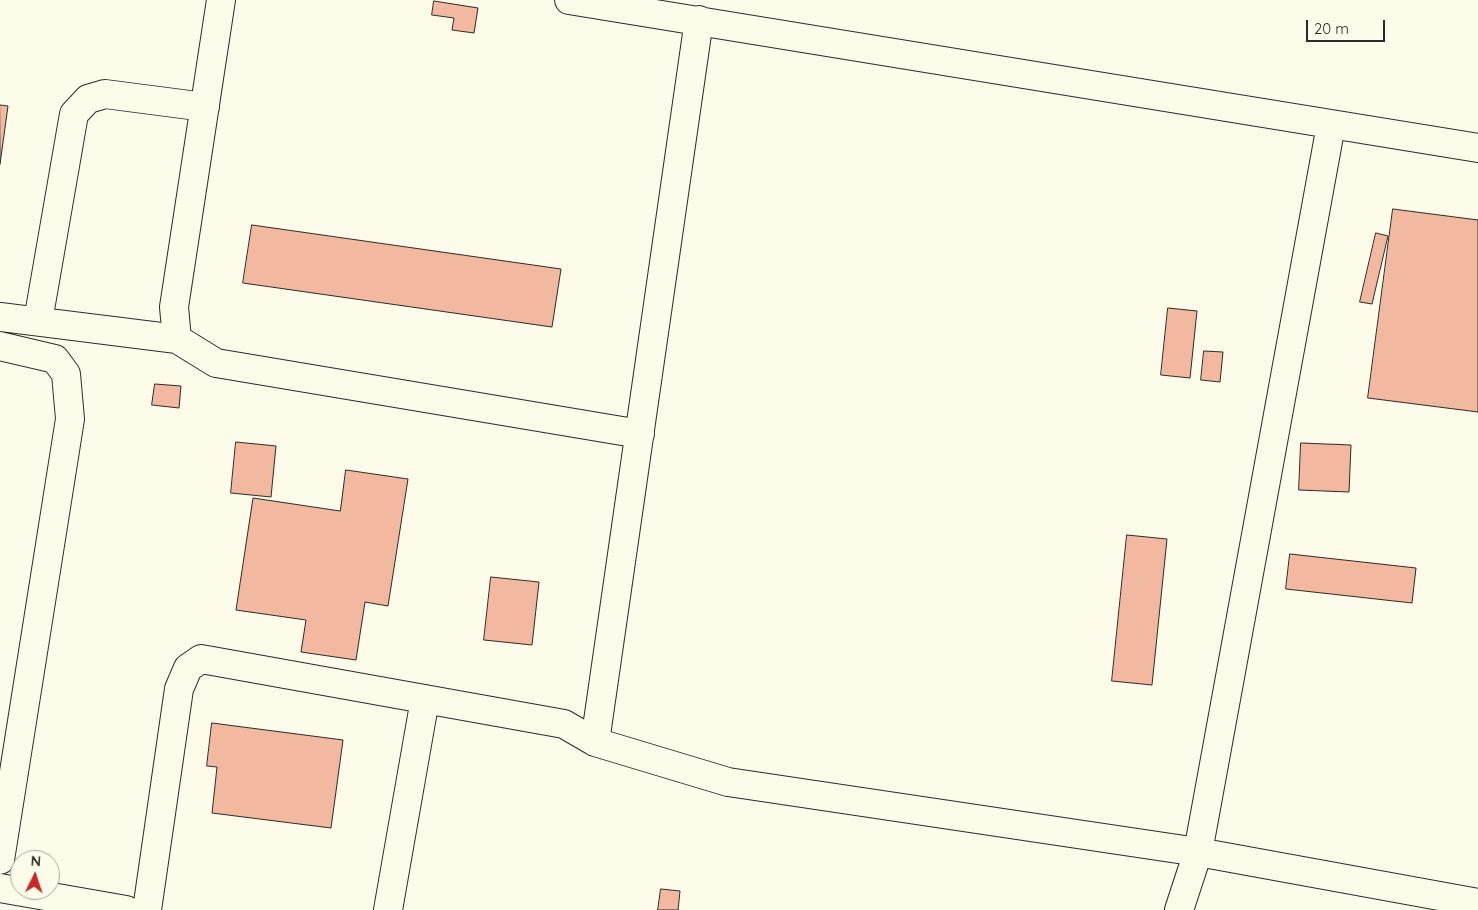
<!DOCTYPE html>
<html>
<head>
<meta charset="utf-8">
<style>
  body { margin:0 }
  #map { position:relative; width:1478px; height:910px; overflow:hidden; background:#fdfbea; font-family:Quicksand,sans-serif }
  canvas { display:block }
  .north { position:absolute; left:10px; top:850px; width:50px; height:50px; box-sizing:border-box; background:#fdfbea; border:1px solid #a9a89e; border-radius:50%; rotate:4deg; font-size:14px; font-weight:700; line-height:20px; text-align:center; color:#2b2b2b }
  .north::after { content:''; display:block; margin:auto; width:18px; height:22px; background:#c62828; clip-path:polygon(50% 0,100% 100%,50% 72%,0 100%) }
  .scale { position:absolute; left:1306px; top:20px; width:79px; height:22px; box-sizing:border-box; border:2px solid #2b2b2b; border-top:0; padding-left:6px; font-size:15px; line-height:18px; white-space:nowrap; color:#2b2b2b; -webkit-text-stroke:4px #fdfbea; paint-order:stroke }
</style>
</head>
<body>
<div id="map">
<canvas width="1478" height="910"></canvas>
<div class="north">N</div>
<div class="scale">20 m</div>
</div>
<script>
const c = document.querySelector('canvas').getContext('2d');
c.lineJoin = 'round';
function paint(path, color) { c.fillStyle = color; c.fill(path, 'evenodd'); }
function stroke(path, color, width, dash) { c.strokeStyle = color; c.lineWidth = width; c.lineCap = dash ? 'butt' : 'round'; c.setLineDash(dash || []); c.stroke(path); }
const building = new Path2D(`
  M434,1l44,7 -4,25 -22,-3 2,-12 -22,-3z
  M0,105l8,1 -8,58z
  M1393,209l85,11v192l-110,-14z
  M252,225l309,44 -9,58 -309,-44z
  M1376,233l12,3 -16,68 -12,-2z
  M1168,308l29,3 -7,67 -29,-3z
  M1204,351l19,1 -3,30 -19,-2z
  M155,384l26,2 -2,22 -27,-3z
  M236,442l40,4 -5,51 -40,-4z
  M1301,443l50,2 -2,47 -50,-2z
  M346,470l62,9 -20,127 -23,-4 -9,58 -55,-8 5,-32 -70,-10 17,-112 87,13z
  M1127,535l40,4 -15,146 -40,-4z
  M1290,554l126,14 -4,35 -126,-14z
  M491,577l48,5 -7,63 -48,-5z
  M212,723l131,17 -12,88 -119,-15 5,-46 -10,-1z
  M661,889l19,2 -2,19h-20z`);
paint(building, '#f2b8a0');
stroke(building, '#2b2b2b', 1);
const minor = new Path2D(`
  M221,0l-47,307 3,32 39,24 424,71
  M569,0c303,47 606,101 909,148
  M0,317l177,22
  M38,321l36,-207 14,-15 17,-5 100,13
  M0,346l55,13 11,15 4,45 -70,441
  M595,742l104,-722
  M0,888l126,22
  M147,910l32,-221 9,-21 13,-9 363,65 31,18 133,40 470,70 280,51
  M388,910l37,-211
  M1179,910l19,-58 133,-727`);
stroke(minor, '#2b2b2b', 30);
stroke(minor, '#fdfbea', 28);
</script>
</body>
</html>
